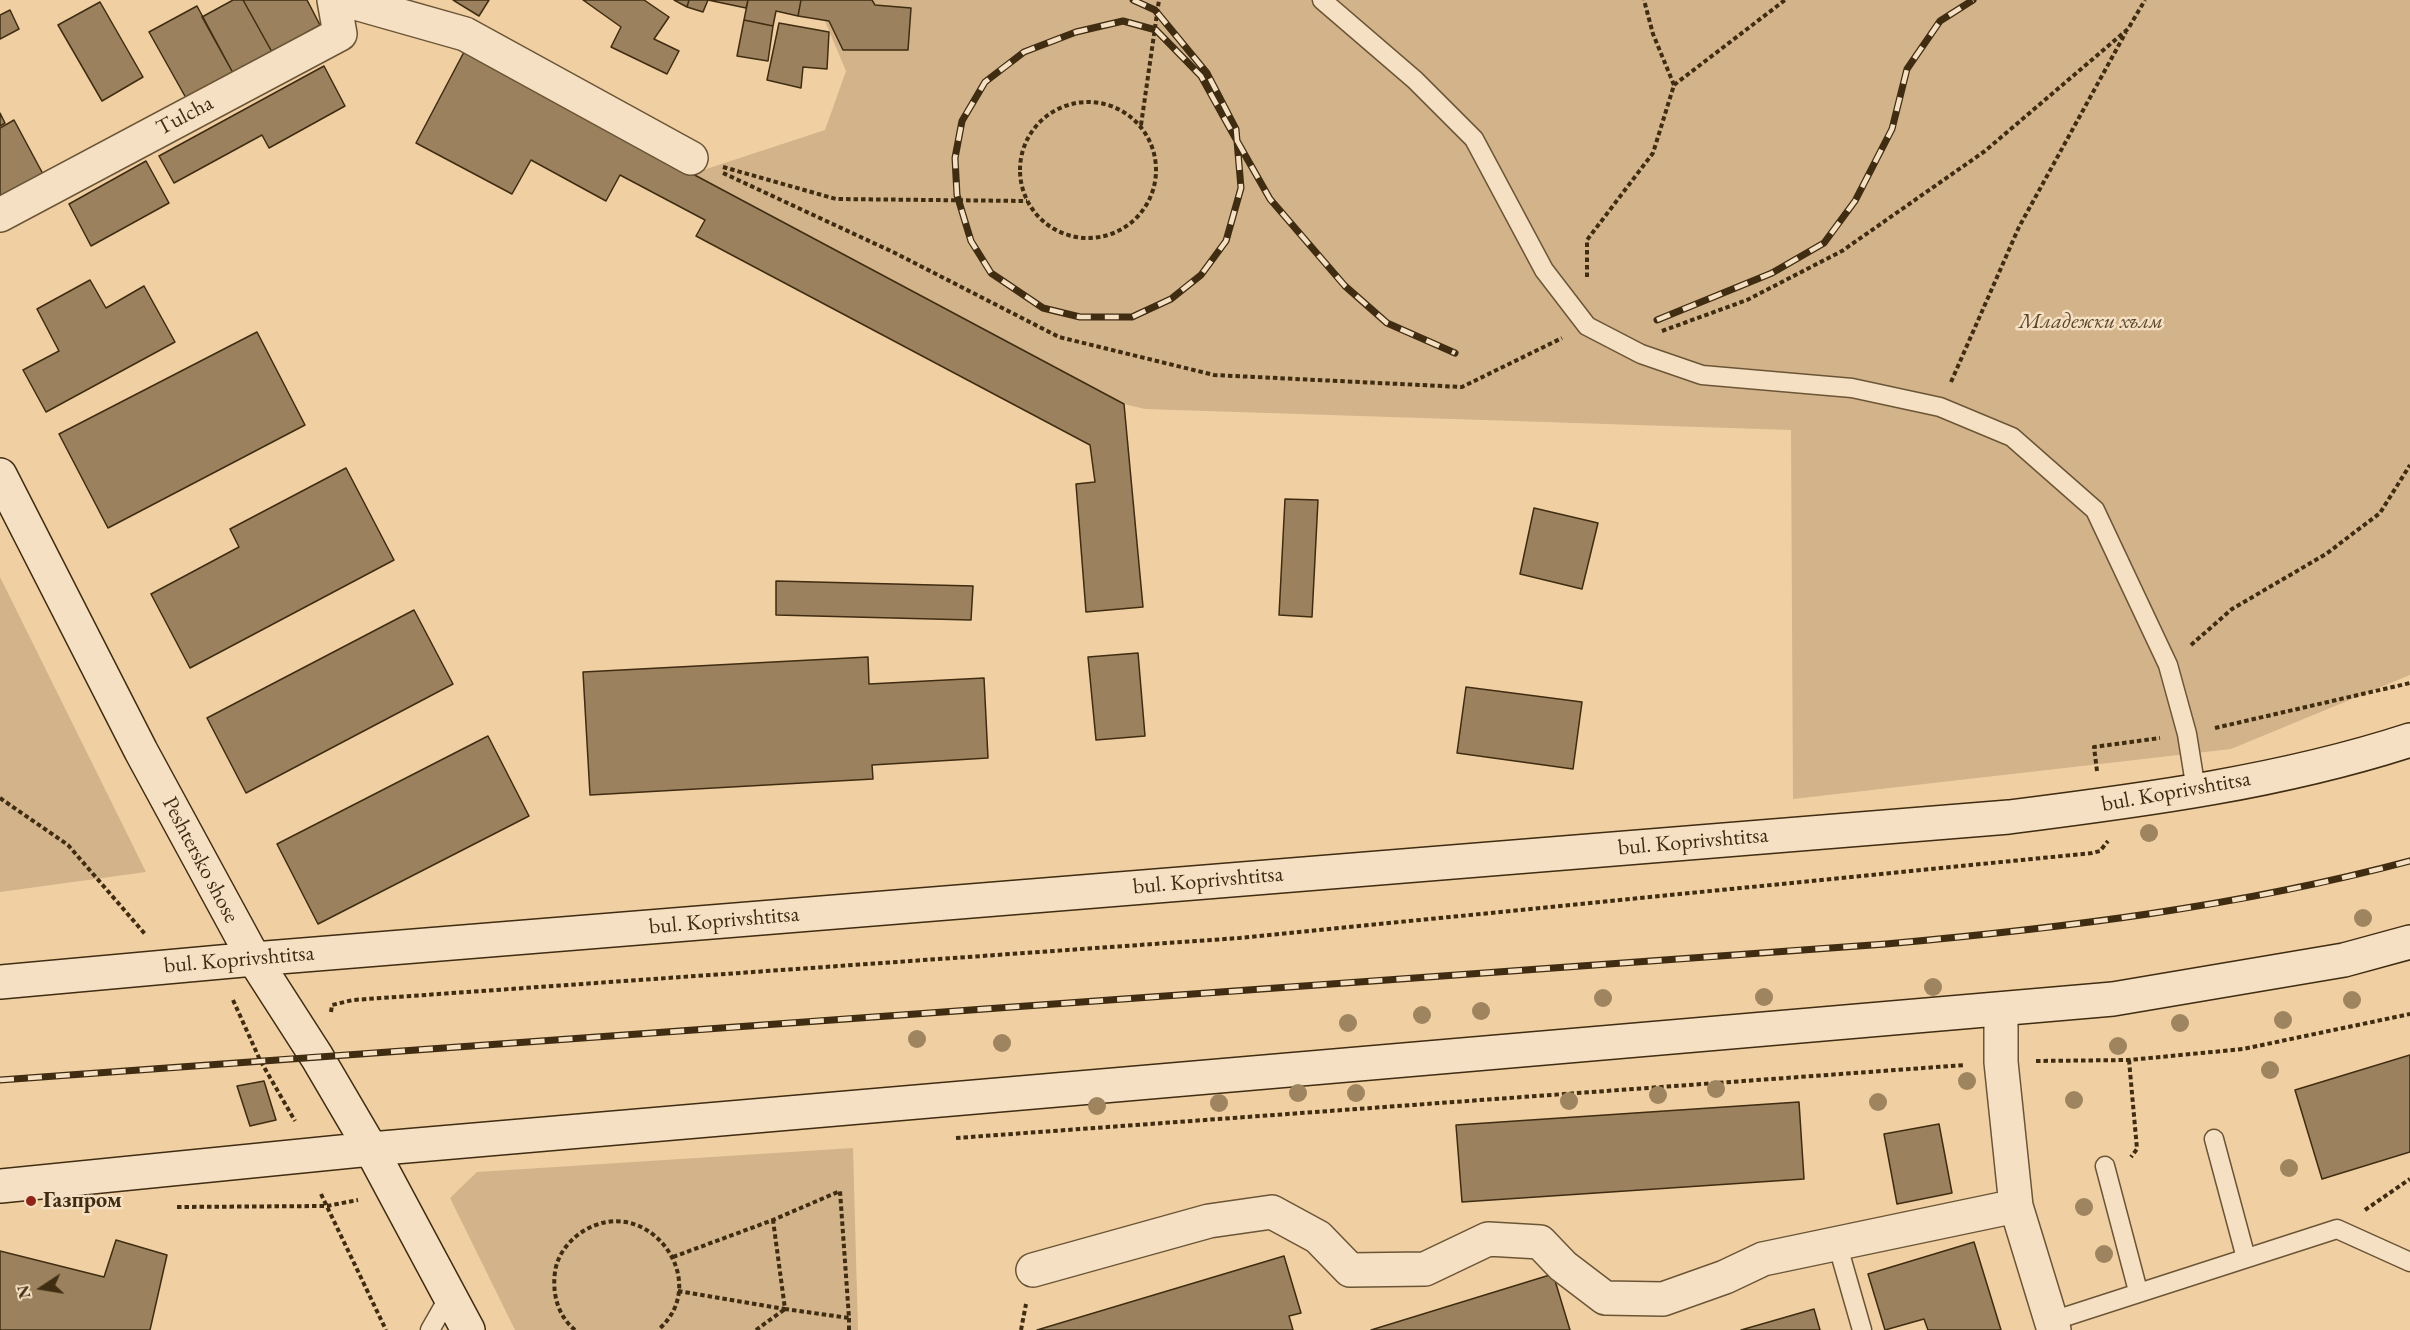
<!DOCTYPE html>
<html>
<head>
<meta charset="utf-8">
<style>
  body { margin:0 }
  #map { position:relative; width:2410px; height:1330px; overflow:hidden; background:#f0cfa3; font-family:"EB Garamond",serif }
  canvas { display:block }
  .north { position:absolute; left:12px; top:1258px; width:60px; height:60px; -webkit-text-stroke:4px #f5e0c3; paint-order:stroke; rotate:258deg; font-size:16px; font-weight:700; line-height:24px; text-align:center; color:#3f2c11 }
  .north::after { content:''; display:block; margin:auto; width:21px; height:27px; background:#3f2c11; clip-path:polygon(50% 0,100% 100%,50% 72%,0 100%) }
</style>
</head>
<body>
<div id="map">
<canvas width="2410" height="1330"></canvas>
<div class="north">N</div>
</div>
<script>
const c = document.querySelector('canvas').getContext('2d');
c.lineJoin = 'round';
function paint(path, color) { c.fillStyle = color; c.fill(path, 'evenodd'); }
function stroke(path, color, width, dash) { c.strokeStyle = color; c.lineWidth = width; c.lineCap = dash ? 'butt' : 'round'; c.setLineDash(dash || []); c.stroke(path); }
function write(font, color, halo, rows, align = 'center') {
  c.font = font + ' "EB Garamond",serif'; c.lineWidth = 5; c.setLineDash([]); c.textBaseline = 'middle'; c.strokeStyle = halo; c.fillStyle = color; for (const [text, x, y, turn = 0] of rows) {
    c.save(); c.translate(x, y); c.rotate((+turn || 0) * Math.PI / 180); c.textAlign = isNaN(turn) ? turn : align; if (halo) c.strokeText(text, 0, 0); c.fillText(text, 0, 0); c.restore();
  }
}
paint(new Path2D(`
  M816,0h1594v675l-179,74 -438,50 -2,-369 -646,-21 -21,-5 -433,-230 134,-44 21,-59z
  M0,577l146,295 -146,20z
  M853,1148l5,182h-343l-65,-132 27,-26z`), '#d2b38a');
const building = new Path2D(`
  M233,0h10l29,52 -39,21 -31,-56z
  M243,0h64l13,25 -48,27z
  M453,0h36l-10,16z
  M583,0h61l25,17 -15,22 25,12 -12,23 -56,-27 10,-20z
  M674,0h15l-2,7z
  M689,0h19l-5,12 -16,-5z
  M708,0h40l-2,8z
  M748,0h53l-3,16 -22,-5 -3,15 -29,-6z
  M801,0h71l3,5 36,3 -3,42h-65l-14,-29 -31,-5z
  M100,2l43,75 -41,24 -44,-76z
  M197,6l36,67 -47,25 -37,-66z
  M10,10l9,19 -19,10v-24z
  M744,20l29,6 -5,35 -31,-5z
  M779,23l50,9 -2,37 -24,-2 -2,21 -34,-8z
  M464,52l660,352 19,203 -57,5 -10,-128 19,-2 -5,-37 -394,-209 9,-16 -85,-45 -14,26 -75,-41 -19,34 -96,-51z
  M324,66l21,40 -76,42 -7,-13 -88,48 -15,-27z
  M0,113l5,10 -5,3z
  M14,120l29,54 -43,24v-70z
  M146,161l23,42 -78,43 -22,-42z
  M90,280l16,28 38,-22 31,56 -129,70 -23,-42 36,-19 -22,-42z
  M257,332l48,93 -197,103 -49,-94z
  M346,468l48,92 -204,108 -39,-74 88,-47 -9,-18z
  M1285,499l33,1 -6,117 -33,-2z
  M1534,508l64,15 -16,66 -62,-15z
  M776,581l197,5 -2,34 -195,-5z
  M414,610l39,74 -207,109 -39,-75z
  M1138,653l7,83 -49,4 -8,-83z
  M868,657l1,27 115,-6 4,80 -116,7 1,14 -283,16 -7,-123z
  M1466,687l116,15 -9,67 -116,-16z
  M488,736l41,80 -211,108 -41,-80z
  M2410,1055v97l-88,27 -27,-89z
  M264,1081l12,39 -26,6 -13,-40z
  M1799,1102l5,77 -342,23 -6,-77z
  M1939,1124l13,69 -55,11 -13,-70z
  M116,1240l51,15 -17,75h-150v-79l104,26z
  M1974,1242l27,88h-73l-4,-11 -39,11 -17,-56z
  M1284,1256l17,57 -12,3 4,14h-256z
  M1553,1274l17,56h-199z
  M1814,1309l6,21h-79z`);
paint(building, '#9b815d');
stroke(building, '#3f2c11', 1.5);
const service = new Path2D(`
  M1322,0l93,80 59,59 70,131 43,56 54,28 61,21 150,13 88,19 72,30 83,73 73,155 19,69 9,56
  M2214,1139l32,119
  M2105,1166l33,125
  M1837,1243l25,87
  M2052,1321l285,-92 73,33
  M430,1330l20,-35`);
const minor = new Path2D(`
  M345,0l120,34 226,124
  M0,215l340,-181 -6,-34
  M2001,1010v52l15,144 38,124
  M1033,1270l176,-49 63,-9 46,25 32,33 75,-1 63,-30 52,3 23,24 42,32 58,1 62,-22 38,-18 253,-53`);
const secondary = new Path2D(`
  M0,475l141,276 113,208 63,98 54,92 97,181
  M0,982l254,-23 1755,-142c135,-17 272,-35 401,-77
  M0,1186l371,-37 1742,-150 231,-39 66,-18`);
stroke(service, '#6b5536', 21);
stroke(minor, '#6b5536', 36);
stroke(secondary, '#3f2c11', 36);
stroke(new Path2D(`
  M1674,85l111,-85
  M1020 170a68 68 0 1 1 136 0a68 68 0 1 1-136 0Z
  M1141,125l18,-125
  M723,167l113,32 191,2
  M723,173l172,80 164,84 155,38 248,12 100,-49
  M1587,277v-37l66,-87 21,-68 -21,-51 -9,-34
  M1662,331l85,-31 95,-49 143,-100 143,-122 17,-29
  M1951,382l68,-155 107,-195
  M2191,645l41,-36 94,-55 54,-41 30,-48
  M2215,728l195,-45
  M2097,771l-3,-24 66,-9
  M0,798l68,47 77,89
  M233,1000l27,60 35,61
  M331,1012l1,-7 21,-5 886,-62 853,-85 8,-2 8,-10
  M2129,1060l8,89 -6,8
  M2036,1061l93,-1 114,-11 167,-35
  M956,1138l1009,-73
  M321,1194l65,136
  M177,1207l150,-1 31,-6
  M2365,1210l45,-31
  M673,1257l100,-37 67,-29 9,127 -64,-9 -12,-89
  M678,1291l107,18
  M575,1330c-17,-14 -23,-36 -20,-58 2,-16 13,-31 27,-40 64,-42 133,49 76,98
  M756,1330l29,-21
  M849,1330v-12
  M1021,1330l5,-26`), '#3f2c11', 4, [4.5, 3]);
stroke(service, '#f5e0c3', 18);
stroke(minor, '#f5e0c3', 33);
stroke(secondary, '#f5e0c3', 33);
const rail = new Path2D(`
  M1133,0l22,10 52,63 29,56 5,59 -15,53 -25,34 -30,24 -39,18h-52l-37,-9 -52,-35 -20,-32 -14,-46 -2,-37 7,-37 23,-39 39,-30 52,-20 47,-11 33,9 45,46 31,56 38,67 75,87 42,37 68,30
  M1657,320l115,-47 52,-30 31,-42 37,-72 15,-60 33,-48 33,-21
  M0,1080l1886,-136c176,-16 352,-37 524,-83`);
stroke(rail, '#3f2c11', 7);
stroke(rail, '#f5e0c3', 4.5, [14]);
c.fillStyle = '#9f8460';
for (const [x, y] of [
  [2149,833],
  [2363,918],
  [1933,987],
  [1764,997],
  [1603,998],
  [2352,1000],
  [1481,1011],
  [1422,1015],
  [2283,1020],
  [1348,1023],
  [2180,1023],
  [917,1039],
  [1002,1043],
  [2118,1046],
  [2270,1070],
  [1967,1081],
  [1716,1089],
  [1298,1093],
  [1356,1093],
  [1658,1095],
  [2074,1100],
  [1569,1101],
  [1878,1102],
  [1219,1103],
  [1097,1106],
  [2289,1168],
  [2084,1207],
  [2104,1254]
]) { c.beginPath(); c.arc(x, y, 9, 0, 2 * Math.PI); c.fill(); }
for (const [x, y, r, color] of [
  [31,1201,6,"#8f2418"]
]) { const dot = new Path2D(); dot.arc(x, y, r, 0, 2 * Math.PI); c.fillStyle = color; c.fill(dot); stroke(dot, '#f5e0c3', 2); }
write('22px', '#3f2c11', '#f5e0c3', [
  ["Tulcha",185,116,-28],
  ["bul. Koprivshtitsa",2176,792,-10],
  ["bul. Koprivshtitsa",1693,842,-5],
  ["Peshtersko shose",200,860,62],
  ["bul. Koprivshtitsa",1208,881,-5],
  ["bul. Koprivshtitsa",724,921,-5],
  ["bul. Koprivshtitsa",239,960,-5]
]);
write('italic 22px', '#5c4729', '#f5e0c3', [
  ["Младежки хълм",2091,322]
]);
write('bold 22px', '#3f2c11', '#f5e0c3', [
  ["Газпром",43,1201]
], 'left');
</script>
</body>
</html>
